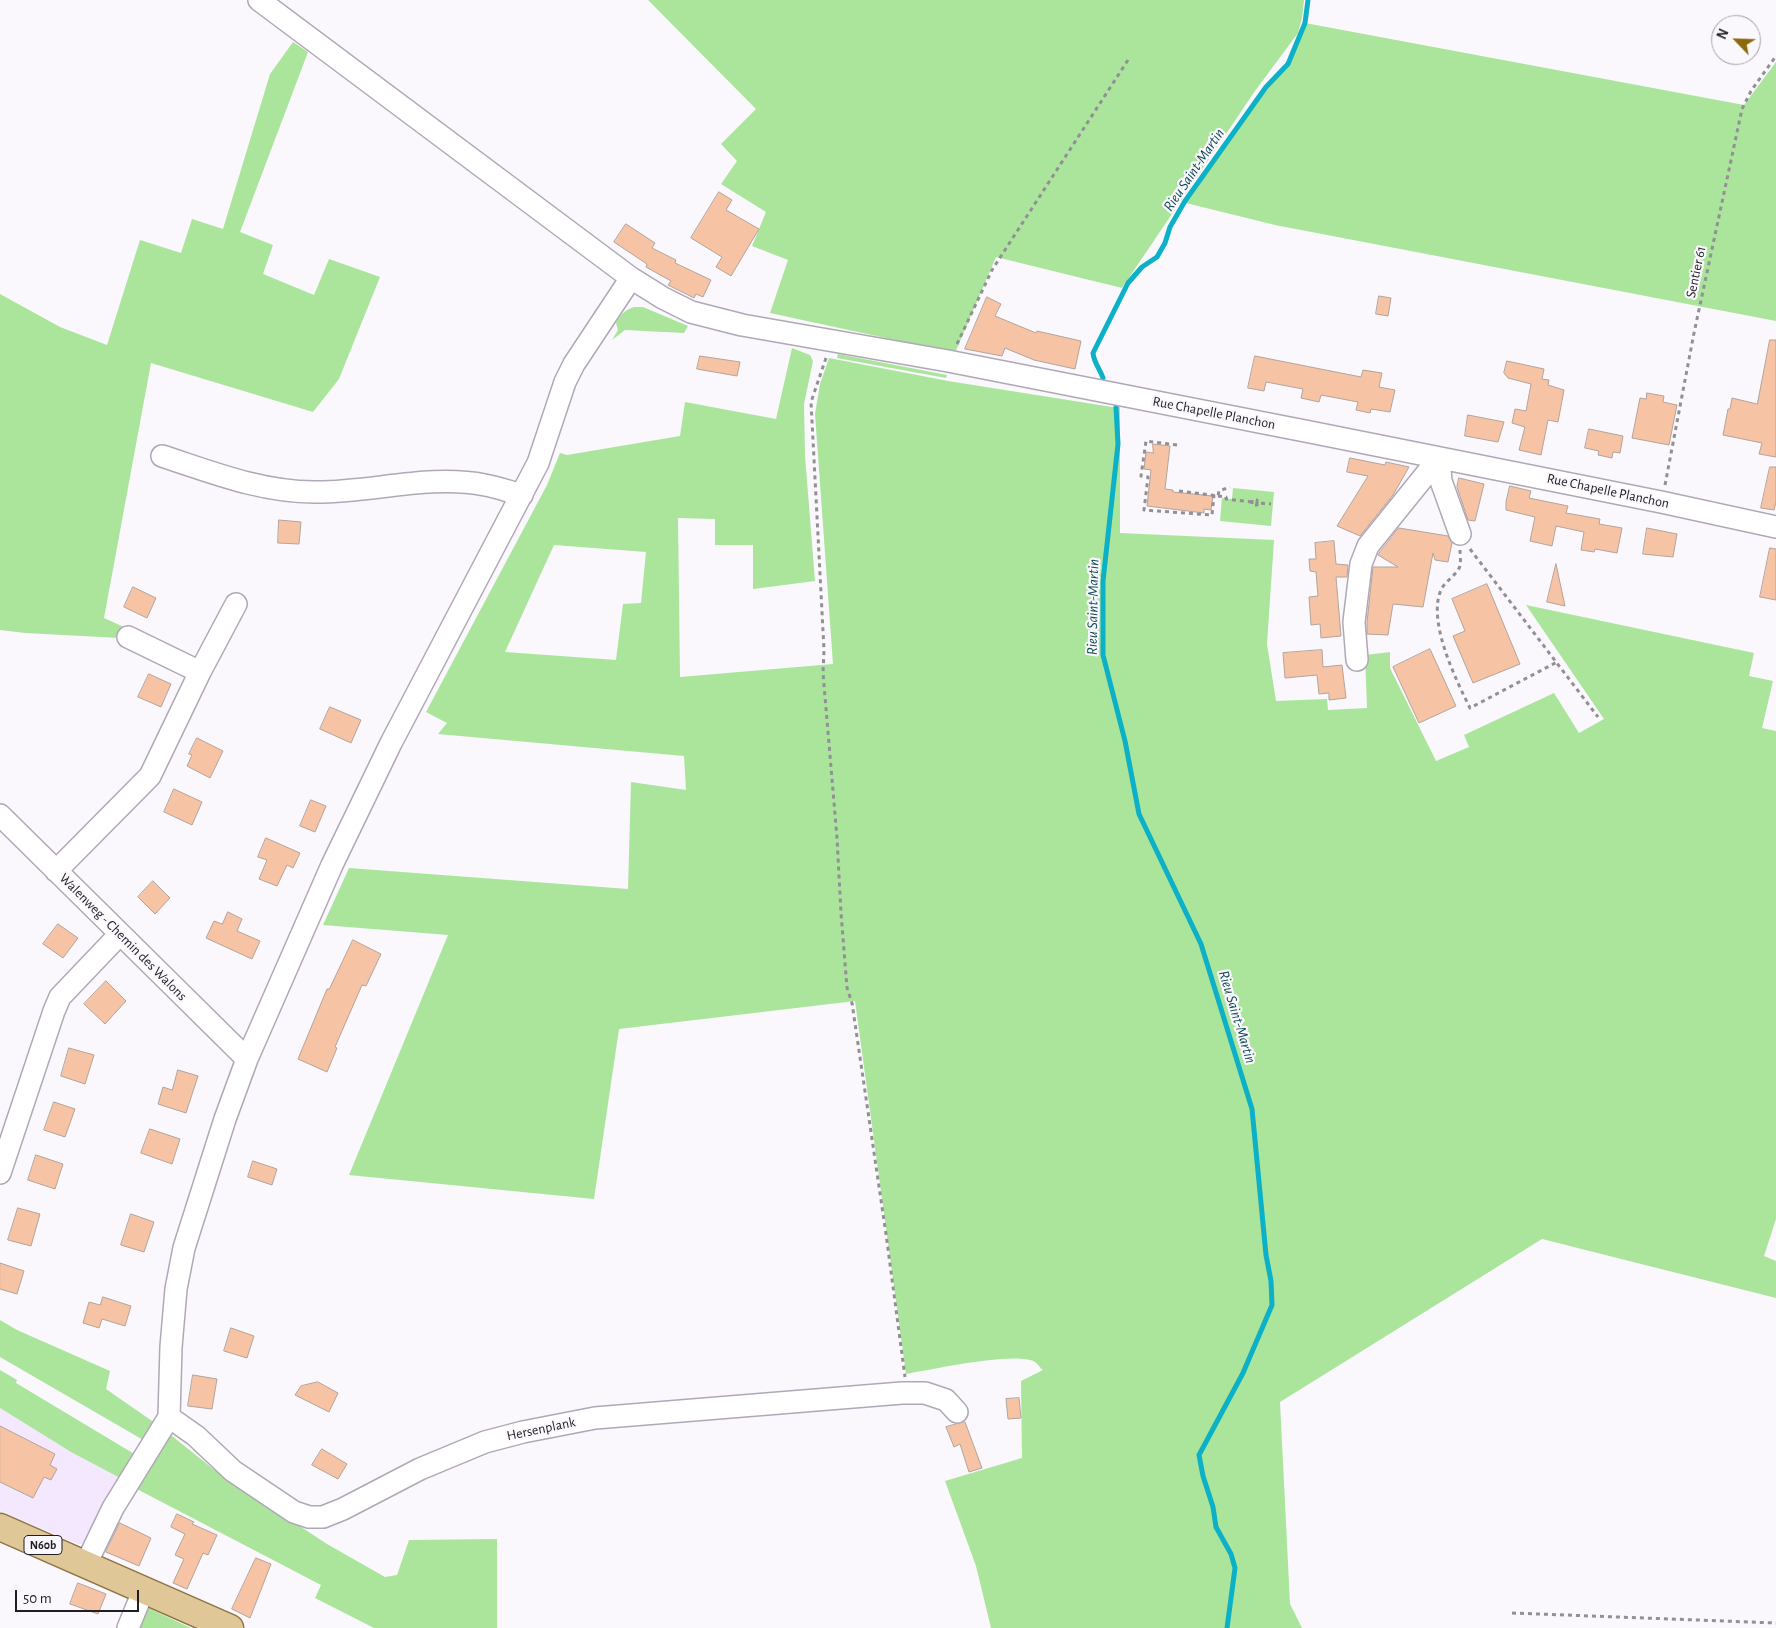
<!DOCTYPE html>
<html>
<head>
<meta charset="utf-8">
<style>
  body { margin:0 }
  #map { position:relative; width:1776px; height:1628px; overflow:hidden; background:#faf7fd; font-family:"Alegreya Sans",sans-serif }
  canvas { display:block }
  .north { position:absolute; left:1711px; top:15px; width:50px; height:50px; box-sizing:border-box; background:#faf7fd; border:1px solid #a3a0a6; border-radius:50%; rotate:294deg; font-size:14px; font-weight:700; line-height:20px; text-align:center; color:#201d23 }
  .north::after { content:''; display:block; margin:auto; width:18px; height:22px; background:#8c6a0c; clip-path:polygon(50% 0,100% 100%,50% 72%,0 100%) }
  .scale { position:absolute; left:15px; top:1590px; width:124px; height:22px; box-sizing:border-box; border:2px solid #201d23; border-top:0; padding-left:6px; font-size:15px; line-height:18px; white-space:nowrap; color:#201d23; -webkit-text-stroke:4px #faf7fd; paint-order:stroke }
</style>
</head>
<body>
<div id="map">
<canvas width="1776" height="1628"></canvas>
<div class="north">N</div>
<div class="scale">50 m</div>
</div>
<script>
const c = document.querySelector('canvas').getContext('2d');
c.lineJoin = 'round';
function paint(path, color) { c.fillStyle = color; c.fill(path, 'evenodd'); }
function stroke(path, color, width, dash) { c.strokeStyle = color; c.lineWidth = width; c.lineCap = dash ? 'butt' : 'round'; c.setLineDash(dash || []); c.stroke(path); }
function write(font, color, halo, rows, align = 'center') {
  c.font = font + ' "Alegreya Sans",sans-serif'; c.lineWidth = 4.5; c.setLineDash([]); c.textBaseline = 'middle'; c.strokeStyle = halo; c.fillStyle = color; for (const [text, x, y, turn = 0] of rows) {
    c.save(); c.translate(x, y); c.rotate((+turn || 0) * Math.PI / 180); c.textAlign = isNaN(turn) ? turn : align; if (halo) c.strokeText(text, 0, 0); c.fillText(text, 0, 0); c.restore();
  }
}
paint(new Path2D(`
  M0,1408l71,44 51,27 -38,65h-6l-78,-33z`), '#f4e8fe');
paint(new Path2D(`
  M648,0h656l-2,18 -4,15 -43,58 -133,197 -126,-31 -41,96 -185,-40 18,-53 -36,-14 14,-34 -45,-28 16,-23 -16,-17 35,-35z
  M1305,23l439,82 32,-43v259l-501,-96 -89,-22 80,-116 22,-23z
  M293,42l15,10 -68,180 33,13 -10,29 51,21 15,-36 51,18 -41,102 -26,33 -162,-49 -47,255 22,10 -6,10 -95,-5 -25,-3v-336l60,33 47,18 33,-105 41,13 11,-34 31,10 47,-155z
  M634,307h9l45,19 -4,7 -59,-3 -13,10 6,-10 -2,-7c5,-9 9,-13 18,-16z
  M792,348l18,7 3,6 -9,43 1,52 10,125 -62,8v-44h-38v-26l-37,-1 2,159 153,-13 -18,-250 5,-30 9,-26 119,23 164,26h8v126l154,7 -7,104 9,57 51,-2 1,11 39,-2 -2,-53 25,-3v16l46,93 33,-14 -5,-12 90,-42 25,40 25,-14 -78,-114 228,48 -5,23 24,5 -11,47 14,3v488l-12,37 12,5v37l-234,-59 -262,163 10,202 12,24h-311l-15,-62 -31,-85 77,-23 -1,-77 22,-11c-3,-2 -5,-6 -8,-8 -20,-11 -104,8 -129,12l-51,-373 -236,28 -25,170 -245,-24 99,-240 -125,-10 26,-57 279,21 3,-107 55,8 -2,-34 -246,-22 9,-11 -21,-11 121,-227 13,-32 7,2 113,-19 5,-34 91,17zM554,545l92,7 -5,51 -18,1 -7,56 -111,-8z
  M838,354l109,21 -1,3 -109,-20z
  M1233,488l41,4 -3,34 -51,-5 2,-23 10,1z
  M0,1320l17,10 93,41 -4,18 49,34 -10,18 -145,-84z
  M0,1370l17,10 -1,3 120,72 -14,24 -51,-27 -71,-44z
  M167,1432l50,40 110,72 58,33 12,-2 12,-35 88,-1v89h-123l-59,-30 6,-13 -188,-98z
  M146,1607l45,21h-56z`), '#aae59b');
stroke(new Path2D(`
  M1103,378c-3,-9 -9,-15 -10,-25l35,-70 14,-16 15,-10 8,-14 5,-16 15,-26 81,-114 22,-23 17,-41 3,-23
  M1116,407l2,37 -15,137v74l22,86 14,73 62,130 51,165 14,146 5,26 1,24 -29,68 -44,82 4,21 10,31 3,20 15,27 4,14 -8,60`), '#0cb0c7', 5);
const building = new Path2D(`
  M719,192l13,8 -6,10 33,19 -28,47 -15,-9 6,-10 -31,-19z
  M626,224l29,19 -3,5 24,12 -1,3 36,17 -8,17 -7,-3 -2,4 -26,-13 3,-4 -25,-14 1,-3 -33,-22z
  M1379,296l12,2 -3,18 -12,-2z
  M987,297l14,7 -6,12 41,17 1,-2 44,10 -6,28 -41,-9 -29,-12 -3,8 -37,-7z
  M1770,340h6v117l-17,-3 3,-11 -39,-8 5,-26h2l2,-11 25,6z
  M700,356l40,6 -3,14 -40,-7z
  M1255,356l106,21 2,-7 19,3 -3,14 16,3 -5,22 -19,-3 -1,4 -14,-3 2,-8 -37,-7 -2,7 -18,-4 2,-9 -37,-7 -2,9 -16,-3z
  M1507,361l37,8 -2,10 7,1 -1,5 16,5 -6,32 -10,-2 -7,35 -22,-5 6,-23 -13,-4 3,-14 11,2 5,-27 -23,-6 -4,-5z
  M1647,393l17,3 -1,6 14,3 -8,40 -37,-7 8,-40 6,1z
  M1468,415l36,7 -6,20 -33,-6z
  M1589,429l34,7 -3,17 -7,-1 -1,6 -14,-3 1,-4 -14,-3z
  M1153,444l17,2 -5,43 8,1v2l40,4 -2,14 -7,-1v4l-57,-7 4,-36 -7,-1 2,-17 7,1z
  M1350,458l35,7 1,-3 23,5 -16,28 -33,41 -23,-10 31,-50 -21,-4z
  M1770,467h6v35l-2,8 -13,-2z
  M1459,478l25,6 -9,37 -7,-1 -11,-33z
  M1510,486l21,5 -2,7 39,8 -2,7 34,6 -1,5 23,4 -5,25 -22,-4 -1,3 -13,-2 3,-18 -28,-6 -4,20 -22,-5 5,-24 -29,-7v-8z
  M279,520l22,2 -2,22 -21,-1z
  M1399,528l49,8 4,7 -4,19 -13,-2 -2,-7 -10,54 -30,-3 -5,31 -21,-1v-12l6,-55h25l-20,-12z
  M1647,528l30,6 -4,23 -30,-3z
  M1334,541l2,23 12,1 -1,12h-11l5,59 -20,2 -1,-14 -9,1 -2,-28 9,-1 -2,-24 -6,-1 -1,-12h7l-1,-16z
  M1770,548l6,1v51l-16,-3z
  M1556,564l9,42 -18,-4z
  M1487,584l33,80 -47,19 -20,-47 12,-5 -13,-32z
  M133,587l23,11 -9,20 -23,-11z
  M1430,649l26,57 -37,17 -26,-56z
  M1322,650l1,17 19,-2 4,33 -17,2v-7l-10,1 -2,-19 -32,3 -2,-25z
  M149,674l22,10 -10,23 -23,-10z
  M330,707l31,13 -10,23 -31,-14z
  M197,738l26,13 -13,27 -23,-12 5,-11 -3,-1z
  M174,789l28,13 -10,23 -28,-13z
  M311,800l15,6 -11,26 -15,-6z
  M266,838l34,15 -7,15 -6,-3 -10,21 -18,-7 8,-19 -9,-3z
  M153,881l17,17 -15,16 -17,-17z
  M228,912l14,7 -5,12 23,10 -8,18 -46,-21 8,-17 8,3z
  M58,924l20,14 -15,20 -20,-14z
  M353,940l28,14 -15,32 -4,-1 -27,62 2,1 -10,24 -29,-13 29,-70h2z
  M106,981l20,20 -21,23 -21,-20z
  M69,1048l25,7 -9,29 -24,-8z
  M178,1070l20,6 -12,37 -28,-9 5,-17 9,3z
  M54,1102l21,7 -10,28 -21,-7z
  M150,1129l30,10 -8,25 -31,-11z
  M36,1155l27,9 -8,25 -27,-9z
  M253,1161l24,8 -5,16 -24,-8z
  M18,1208l22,6 -9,32 -23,-6z
  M131,1214l23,8 -10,30 -23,-7z
  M0,1263l24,8 -7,23 -17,-5z
  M103,1297l28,9 -6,20 -23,-7 -3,9 -16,-5 6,-21 11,3z
  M231,1328l23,8 -7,22 -23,-7z
  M193,1375l24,4 -5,30 -24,-3z
  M318,1382l20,11 -9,19 -34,-17 6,-9z
  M1019,1398l2,20 -13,1 -2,-20z
  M965,1422l17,46 -13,4 -9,-28 -6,3 -8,-20z
  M0,1426l55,28 -5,11 7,4 -6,11 -7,-3 -11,21 -33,-16z
  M322,1449l25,15 -9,15 -26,-14z
  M177,1514l17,8 -2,2 25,11 -9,20 -5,-2 -16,36 -14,-6 11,-24 -9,-4 10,-21 -14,-7z
  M120,1523l31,15 -12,28 -33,-14z
  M256,1558l15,6 -21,54 -18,-9z
  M78,1583l28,11 -8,20 -28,-10z`);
paint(building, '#f6c3a4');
stroke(building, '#b3a49b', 1);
const minor = new Path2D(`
  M259,0l372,278 32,20 28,14 51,13 206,36 362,71 351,70 115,25
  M162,456c49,16 99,36 152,36 56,1 114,-18 171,-7 12,2 25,7 37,10
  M1439,458l2,23 19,53
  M128,637l72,35
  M1357,660l-3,-38 7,-58 7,-18 71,-88
  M0,815l247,244
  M56,871l94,-95 50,-104 36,-68
  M0,1173l54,-162 6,-14 60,-63
  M169,1417l27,19 37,35 61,41 15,5h14l20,-8 77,-40 65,-27 38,-10 72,-14 307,-25h23l21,7 11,12
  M86,1564l27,-56 56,-91 2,-70 5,-58 8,-41 41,-129 22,-60 85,-194 59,-122 147,-280 27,-81 9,-18 57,-86
  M128,1628l16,-39`);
const major = new Path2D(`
  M0,1527l230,101`);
stroke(minor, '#b0a8b6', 24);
stroke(major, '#8e7343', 29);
stroke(new Path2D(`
  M957,344l35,-74 136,-210
  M826,358l-15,44 13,248 -1,23 14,165 4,75 6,75 5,15 34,231 19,143
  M1177,445l-31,-4 -5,35 7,1 -4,33 68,5 2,-20
  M1665,485l29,-152 48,-224 9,-18 25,-35
  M1179,491l39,5 1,-5 11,-4
  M1218,496l8,1v2l26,3
  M1257,503v-3h-5v5h5v-2l14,1
  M1470,549l128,168
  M1460,550c0,5 1,11 0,16 -3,9 -15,15 -19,24 -14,31 15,90 29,118l87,-46
  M1512,1613l264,10`), '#928f95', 3, [4, 4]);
stroke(minor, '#fff', 21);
stroke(major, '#dfc798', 26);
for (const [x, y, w] of [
  [43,1545,38]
]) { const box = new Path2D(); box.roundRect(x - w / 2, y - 9.5, w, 19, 4); c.fillStyle = '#faf7fd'; c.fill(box); stroke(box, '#201d23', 1); }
write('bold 12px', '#201d23', null, [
  ["N60b",43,1545]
]);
write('14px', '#201d23', '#faf7fd', [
  ["Sentier 61",1696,272,-78],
  ["Rue Chapelle Planchon",1214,413,11],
  ["Rue Chapelle Planchon",1608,491,12],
  ["Walenweg - Chemin des Walons",123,937,45],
  ["Hersenplank",541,1429,-12]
]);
write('italic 15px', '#0d4953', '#faf7fd', [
  ["Rieu Saint-Martin",1194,170,-56],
  ["Rieu Saint-Martin",1093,607,-89],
  ["Rieu Saint-Martin",1237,1017,73]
]);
</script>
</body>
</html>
